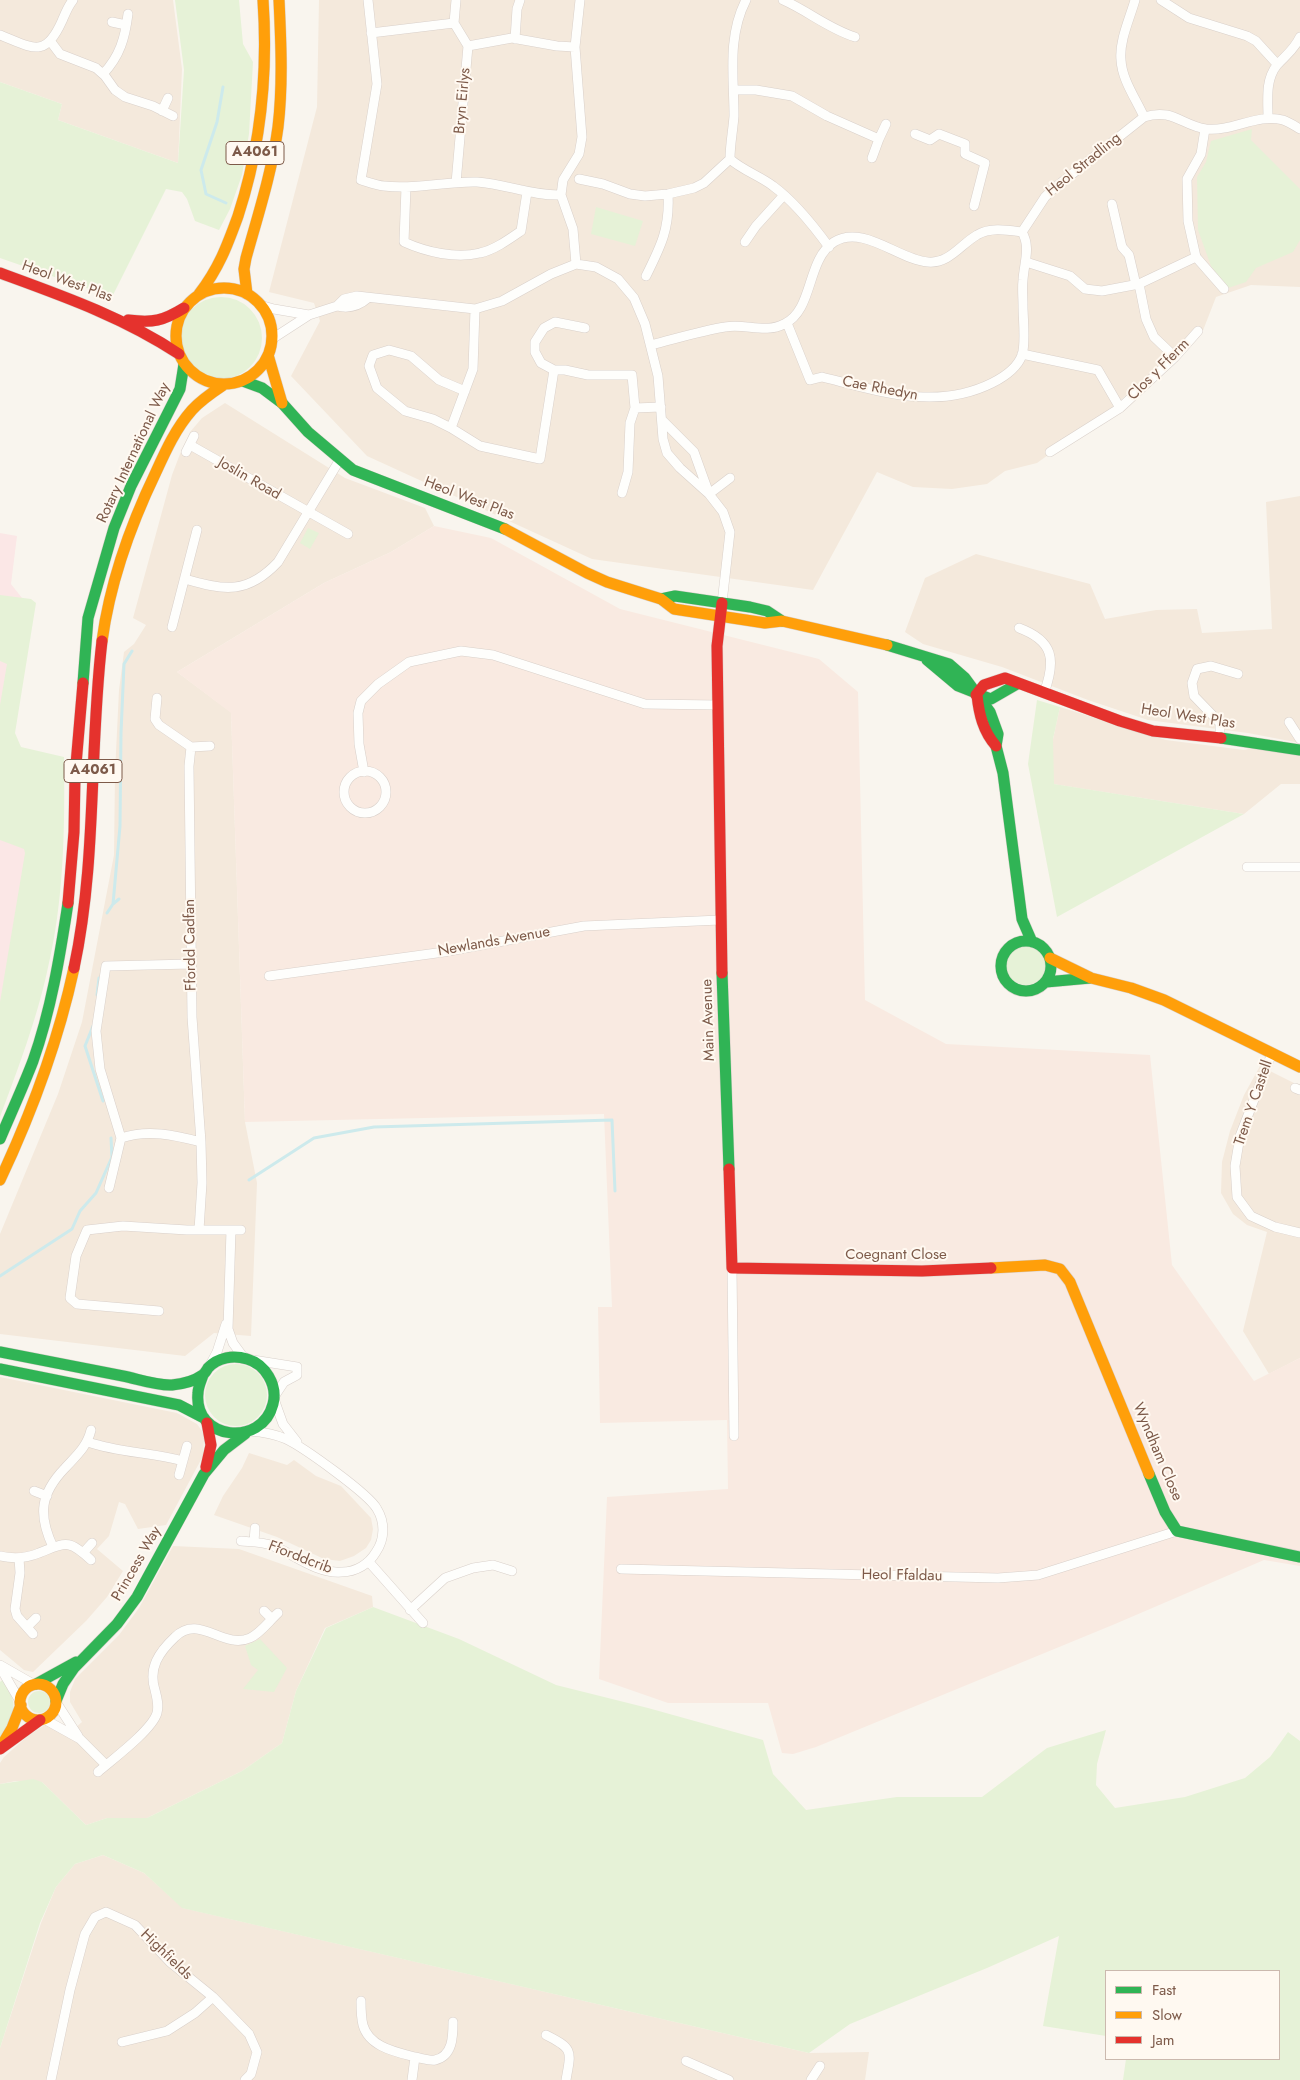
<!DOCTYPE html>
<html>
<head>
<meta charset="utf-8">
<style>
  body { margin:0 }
  #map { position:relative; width:1300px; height:2080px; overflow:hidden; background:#f9f5ee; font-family:Jost,sans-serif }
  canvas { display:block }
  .legend { position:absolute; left:1105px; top:1970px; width:175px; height:90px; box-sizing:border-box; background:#fff9f1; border:1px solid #cbb9ae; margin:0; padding:6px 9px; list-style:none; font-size:15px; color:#7d5a49 }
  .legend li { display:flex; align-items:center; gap:10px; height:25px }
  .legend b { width:25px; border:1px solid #cbb9ae }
</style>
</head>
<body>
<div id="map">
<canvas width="1300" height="2080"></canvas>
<ul class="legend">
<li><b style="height:6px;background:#30b455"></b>Fast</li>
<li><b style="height:6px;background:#ff9f0a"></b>Slow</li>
<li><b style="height:6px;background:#e5322d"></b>Jam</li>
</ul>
</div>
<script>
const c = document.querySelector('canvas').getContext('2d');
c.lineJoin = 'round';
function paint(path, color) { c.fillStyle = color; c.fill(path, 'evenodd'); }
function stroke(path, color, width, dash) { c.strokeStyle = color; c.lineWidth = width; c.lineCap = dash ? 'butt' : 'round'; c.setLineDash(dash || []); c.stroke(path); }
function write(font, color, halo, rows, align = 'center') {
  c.font = font + ' Jost,sans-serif'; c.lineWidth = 4; c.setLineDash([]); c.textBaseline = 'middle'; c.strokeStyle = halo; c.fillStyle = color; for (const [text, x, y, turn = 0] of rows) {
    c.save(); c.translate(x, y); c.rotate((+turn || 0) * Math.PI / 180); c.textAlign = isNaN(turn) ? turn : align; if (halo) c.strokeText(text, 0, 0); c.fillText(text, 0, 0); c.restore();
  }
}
paint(new Path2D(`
  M0,0h173l9,69 -4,94 -120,-43 4,-16 -62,-22z
  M319,0h981v287l-49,-2 -35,12 -14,36 -35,26 -61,54 -69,50 -32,8 -18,13 -35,5 -39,-2 -36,-15 -64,118 -221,-31 -225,-103 -76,-80 29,-55 -6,-18 -45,-11 48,-185z
  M225,403l120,75 80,30 9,18 -43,26 -67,31 -147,89 54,40 14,410 12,61 -6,153 -37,-3 -29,23 -185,-22v-100l58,-140 24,-72 32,-167 1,-82 4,-83 5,-38 10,-8 12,-19 -13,-7 39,-143 8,-21 10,-22 12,-14z
  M1300,496v247l-52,-10 -100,-13 -60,-20 -86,-33 -79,-23 -18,-12 20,-54 51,-24 114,30 15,35 51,-9 41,-1 5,24 70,-4 -6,-127z
  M1060,707l106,33 78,10 15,-3 41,7v30h-19l-37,30 -191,-30v-45z
  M1260,1066l40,20v272l-31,16 -26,-43 24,-99 -20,-7 -14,-11 -12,-21 1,-31 8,-31 14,-36z
  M0,1377l177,36 20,11 5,7 2,7 -1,18 -37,69 -28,4 -13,-25 -6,-2 -10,34 -12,13 26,22 -16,26 -21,24 -53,51 -9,-2 -24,-20z
  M249,1453l38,12 7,-5 22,16 25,10 30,32 2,11 -2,11 -5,8 -12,8 -14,5 -16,-2 -47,-22 -63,-22 9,-19 19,-28z
  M173,1546l66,3 133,47 1,11 -48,21 -29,63 -14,52 -40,28 -95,47h-40l-21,7 -44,-43 -26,-1 -16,3v-21l4,-6 25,-22 16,-10 10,2 12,8 15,-13 -12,-20v-10l5,-13 44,-44 20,-27z
  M103,1855l41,18 39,35 626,145 60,-1 -4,28h-865v-32l41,-125 15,-36 19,-23z`), '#f4e9dc');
paint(new Path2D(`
  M434,526l57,12 129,71 199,50 39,33 7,308 81,44 204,11 22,210 82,116 46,-23v208l-36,-6 -149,64 -299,123 -23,7 -11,-1 -14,-50h-100l-69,-24 8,-182 121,-8 -1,-69 -127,3 -2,-116h14l-8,-193 -359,8 -14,-409 -54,-41 147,-89 67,-31z`), '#f9eae1');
paint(new Path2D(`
  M0,533l17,3 -6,48 11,14 -11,136 21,123 -32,169z`), '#fbe7e6');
paint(new Path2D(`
  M175,0h64l4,44 10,18 -4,72 -7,41 -12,34 -11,21 -24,-9 -8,-22 -5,-7 -16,-3 -54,108 -112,-39v-176l62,22 -4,16 120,43 6,-93z
  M1252,129l-1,11 49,49v51l-7,12 -37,16 -10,14 -18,6 -17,-22 -13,-36 -1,-53 9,-15 5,-21z
  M596,207l47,14 -8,25 -44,-12z
  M180 338a41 41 0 1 1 82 0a41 41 0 1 1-82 0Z
  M308,528l11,5 -9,16 -10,-6z
  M0,595l31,4 5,4 -21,130 6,14 43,10c1,72 0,145 -17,215 -10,46 -30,100 -47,145v-115l25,-149 -1,-4 -24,-9v-135l7,-41 -7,-3z
  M1037,700l23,7 -7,32 1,45 190,30 -187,103 -29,-153z
  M1006 965a20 20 0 1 1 40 0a20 20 0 1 1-40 0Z
  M205 1395a31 31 0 1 1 62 0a31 31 0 1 1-62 0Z
  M373,1607l86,32 97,46 92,23 115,32 10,34 33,36 91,-13h85l65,-49 59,-18 -9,34 -1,21 19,23 70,-11 60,-19 25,-21 18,-25 12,9v339h-177l3,-21h153v-88h-173v65l-63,-10 16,-90 -72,32 -137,56 -41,29 -627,-145 -38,-35 -41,-18 -28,9 -19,23 -16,36 -40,125v-264l33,-5 9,3 44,43 21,-7h40l95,-47 40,-28 14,-52 30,-63z
  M260,1639l27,29 -13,24 -31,-3 15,-19 -7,-5 -6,-19z
  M3,1679c16,28 13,32 -3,58v-55z
  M28 1702a11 11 0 1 1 22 0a11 11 0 1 1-22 0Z`), '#e6f2d7');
stroke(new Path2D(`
  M223,87l-6,35 -16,48 5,24 20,9
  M113,904l7,-78 1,-93 3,-69 8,-13
  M107,913l6,-9 6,-5
  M97,995l2,-17
  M93,1026l-8,20 18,55
  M249,1180l65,-42 60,-11 238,-7 3,71
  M0,1276l72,-47 8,-18 16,-18 16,-36 -1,-19`), '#cdeaec', 3);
const street = new Path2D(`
  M368,0l9,84 -16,96c7,2 15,5 23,6 31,4 62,-5 93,-4 29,2 55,14 84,13
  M746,0c-19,37 -12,77 -12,116 -1,14 -4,29 -4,43 12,11 30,17 43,27 22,16 40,39 56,61
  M783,0c25,11 46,29 72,37
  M1135,0c-5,18 -16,41 -14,60 1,20 15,39 23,57
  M1161,0l28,18 58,18 9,5 21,23
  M112,22l14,3
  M454,23l14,23 -12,137
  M371,33l83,-10 2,-23
  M0,35c33,13 45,24 62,-14 3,-7 6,-15 11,-21
  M515,39l2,-30 3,-9
  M51,42l9,12 36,14 9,8 10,14 10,7 28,9 20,10
  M468,46l44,-8 45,8 18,1
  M103,74c17,-18 22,-36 25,-60
  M734,90h22l36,6 35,20 52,23 -7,19
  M162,111l6,-13
  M1268,118c0,-18 -3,-38 9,-53 9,-10 17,-15 23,-28
  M1205,129l-4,25 -14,25 1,42 8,36 28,32
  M915,134l15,6 9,-6 26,10v10l20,9 -11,43
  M879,139l7,-15
  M579,179l24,5 27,10 15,2 23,-2 26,-6 10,-5 26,-24
  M406,187l-2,55c22,10 52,17 76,11 14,-3 28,-13 41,-22l6,-39
  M1112,204l10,43 7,8 7,30
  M745,242l11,-16 28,-31
  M1026,262l44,14 15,13 17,2 37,-7 57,-27
  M576,264l-3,-35 -12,-34 2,-15 16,-26 3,-17 -7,-90 5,-47
  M646,276c15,-30 24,-48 22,-82
  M1139,284l7,35 8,18 21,20
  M260,305l14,4 35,6
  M337,306c12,3 22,0 31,-8
  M475,309l-2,60 -22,59 29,18 60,13 14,-89
  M787,323l23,57 12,-3c57,14 114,34 170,6 12,-6 25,-14 30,-28 4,-11 1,-36 1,-49 0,-9 -1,-18 0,-26 1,-17 8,-33 -1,-48
  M585,328l-30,-6 -11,6 -9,14v10l6,11 13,7h11l23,5h44l3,33 -5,15 -2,49 -6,21
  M272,339l37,-24 28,-9 7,-7 13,-3 118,13 27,-8 49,-27 25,-10 20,3 22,12 16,19 11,26 13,52 5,63 4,14 13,15 29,26 14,18 7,20 -8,71
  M651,345c24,-6 49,-14 74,-18 20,-4 40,7 59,-3 30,-14 22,-64 50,-82 29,-18 65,18 94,20 21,2 33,-18 49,-27 13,-8 30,-5 45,-3l23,-35 7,-7 92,-73c29,-9 37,8 62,12 26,3 51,-16 77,-9 6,2 12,6 17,9
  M1022,354l76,16 22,38
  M635,408l26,-1
  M662,420l32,32 14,39
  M451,428l-18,-9 -28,-8 -28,-23 -8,-22 4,-11 16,-5 22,6 28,24 26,11
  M190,445l158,89
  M186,452l8,-16
  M1050,452l70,-44 55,-51 23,-26
  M709,494l21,-16
  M185,579c40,12 63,15 93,-17l61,-101
  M172,627l25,-97
  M1019,628c35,13 37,32 25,65
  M157,698l-2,21 4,6 32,22 -2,19 3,251 9,125
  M1289,722l11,17
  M1220,738v-15l-26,-27 -2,-13 5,-14 14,-3 27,8
  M191,747l19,-1
  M344 792a21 21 0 1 1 42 0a21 21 0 1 1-42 0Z
  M364,772l-5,-28 -1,-31 3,-12 17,-17 31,-22 52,-11 32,4 152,49 73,1
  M1247,867h53
  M269,976l175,-24 140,-26 136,-6
  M1272,1053l-32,83 -5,30 2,31 14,19 24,11 25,6
  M1295,1088l5,2
  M121,1138l-21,-69 -4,-38 10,-65 85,-2
  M109,1188l12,-50c27,-9 53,-3 80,4l1,41 -3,47
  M231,1230l-3,99 5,14 11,15
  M732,1268l2,168
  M159,1311l-82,-7 -7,-6 6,-42 11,-26 36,-4 64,4h54
  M253,1360l44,7v8l-13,7 -10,15
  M210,1365l7,-13 9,-28
  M274,1399l9,25 14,18
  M88,1442c31,11 63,10 95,19
  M179,1475l8,-29
  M34,1491l13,5
  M241,1541c10,1 20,1 30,4 23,9 45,29 71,27 14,0 27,-8 34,-20 9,-13 9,-30 1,-43 -8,-15 -74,-62 -91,-70 -11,-5 -24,-7 -37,-8
  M254,1542l1,-14
  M53,1547c-15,-32 -13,-53 12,-79 11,-12 22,-21 26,-38
  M83,1553l9,-10
  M0,1556c13,3 27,2 39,-3 26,-10 29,-15 52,7
  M19,1558l1,15 -5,36 2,7 16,18
  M369,1562l54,61
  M621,1569l377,9 40,-3 139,-44
  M410,1610l35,-32 28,-10 20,-3 19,6
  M264,1611l8,8
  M27,1627l9,-9
  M0,1665l35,20
  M0,1667l21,36
  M56,1702l22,34
  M44,1719l36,20 26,26
  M98,1772c15,-13 54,-42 59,-59 2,-8 0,-15 -2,-23 -7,-22 4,-38 20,-53 24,-24 48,13 75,1 11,-5 19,-17 28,-25
  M361,2001c0,7 0,16 2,24 6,22 33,27 52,32l-3,23
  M546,2035c28,14 25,16 20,45
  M122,2042l45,-11 28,-18 18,-16
  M415,2057c6,1 15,4 20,3 18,-4 18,-24 18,-38
  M686,2061l43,19
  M51,2080l19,-90 15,-56 10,-17 11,-5 29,13 35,37 43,35 36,37 8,18 -6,22 -6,6
  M811,2080l9,-14`);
const fast = new Path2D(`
  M243,381l19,7 20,15 26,29 45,38 152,59
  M661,599l14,-3 75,11 17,4 15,10
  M887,645l62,19 16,14 25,34 8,22 -2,12 7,27 19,146 10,23
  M927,660l31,26 33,13 26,-15
  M83,683l5,-65 26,-90 17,-42 49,-97 4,-25
  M1221,738l79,12
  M1001 966a25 25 0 1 1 50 0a25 25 0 1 1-50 0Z
  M722,973l7,196
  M1046,982l44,-4
  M0,1139c11,-26 23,-52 33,-78 18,-51 27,-105 35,-158
  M0,1352c41,8 82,16 123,24 15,3 34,10 49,9 9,-1 21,-3 29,-9 4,-2 5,-5 7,-8 10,-11 26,-13 39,-9 18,5 31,26 26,45 -11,44 -80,36 -75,-11 0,-6 3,-12 5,-18
  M0,1369l179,36 25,13
  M1149,1474l16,38 12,19 123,26
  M36,1684l40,-22
  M56,1701l7,-17 11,-16 43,-44 20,-27 67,-123 20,-24 21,-16`);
const slow = new Path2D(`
  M176 336a48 48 0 1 1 96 0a48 48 0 1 1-96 0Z
  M199,294c20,-26 28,-48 39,-78 23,-70 30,-143 25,-216
  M247,294l-3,-25 2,-11c12,-43 26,-86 32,-131 5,-42 3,-85 1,-127
  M268,355l14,48
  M505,529l82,44 20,9 54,17 13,10 91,14 17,-2 105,24
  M102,641c8,-59 28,-115 54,-169 10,-22 20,-44 36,-62 10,-11 21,-18 33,-26
  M1050,958l41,20 40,10 33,12 136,67
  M0,1180c32,-68 58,-138 74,-212
  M991,1268l54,-3 15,4 10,13 79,192
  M20 1702a18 18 0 1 1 36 0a18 18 0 1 1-36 0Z
  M2,1745l10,-17 9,-23`);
const jam = new Path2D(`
  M0,273c63,23 123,44 179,81
  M128,320c25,3 35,1 56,-12
  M976,695l8,-10 21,-7 115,43 33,10 68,7
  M977,695c2,19 6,36 19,51
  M68,903l6,-71 1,-56 8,-93
  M74,968c23,-107 15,-218 28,-327
  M722,973l-5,-327 5,-43
  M729,1169l3,99 190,3 69,-3
  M206,1467l5,-22 -4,-22
  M0,1749l40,-29`);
stroke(street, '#d9d0ca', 10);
stroke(fast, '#d9d0ca', 12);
stroke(slow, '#d9d0ca', 12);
stroke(jam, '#d9d0ca', 12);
stroke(street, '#fefefc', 9);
stroke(fast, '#30b455', 11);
stroke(slow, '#ff9f0a', 11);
stroke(jam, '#e5322d', 11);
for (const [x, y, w] of [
  [255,153,58],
  [93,771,58]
]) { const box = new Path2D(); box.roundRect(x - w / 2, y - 11.5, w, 23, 4); c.fillStyle = '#fff9f1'; c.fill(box); stroke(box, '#7d5a49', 1); }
write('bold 14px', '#7d5a49', null, [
  ["A4061",255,153],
  ["A4061",93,771]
]);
write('15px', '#7d5a49', '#fff9f1', [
  ["Bryn Eirlys",463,101,-85],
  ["Heol Stradling",1084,165,-39],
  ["Heol West Plas",67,282,20],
  ["Clos y Fferm",1159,370,-45],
  ["Cae Rhedyn",880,389,11],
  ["Rotary International Way",134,453,-65],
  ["Joslin Road",249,479,30],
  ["Heol West Plas",469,499,21],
  ["Heol West Plas",1188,717,9],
  ["Newlands Avenue",494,942,-10],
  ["Ffordd Cadfan",191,945,-91],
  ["Main Avenue",709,1020,-92],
  ["Trem Y Castell",1254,1103,-71],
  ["Coegnant Close",896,1255],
  ["Wyndham Close",1157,1452,67],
  ["Fforddcrib",300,1558,21],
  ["Princess Way",137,1564,-60],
  ["Heol Ffaldau",902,1576,1],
  ["Highfields",166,1955,44]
]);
</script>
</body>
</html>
